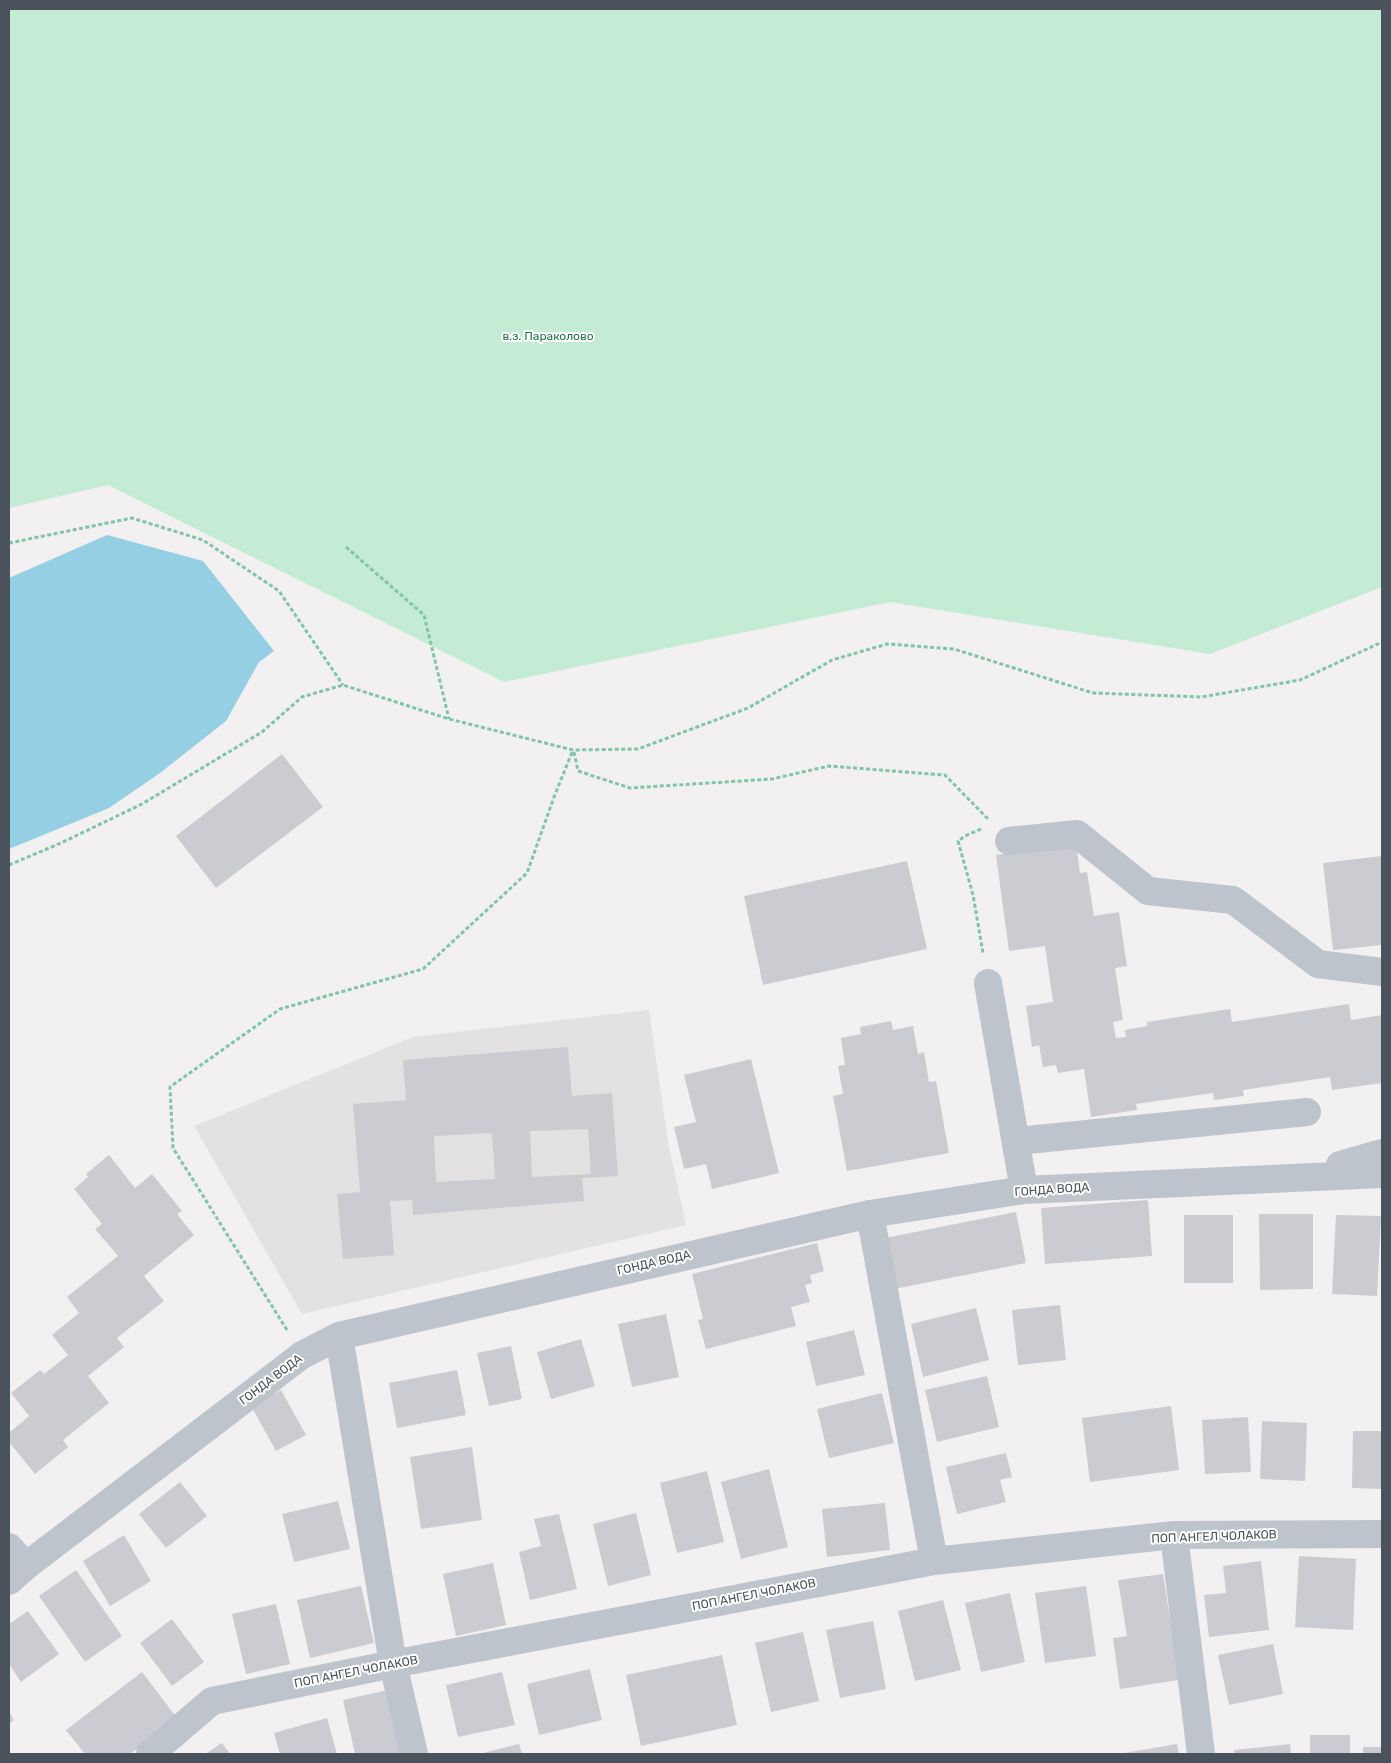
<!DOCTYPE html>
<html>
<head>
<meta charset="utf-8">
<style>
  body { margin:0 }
  #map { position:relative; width:1391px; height:1763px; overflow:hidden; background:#f2f0f0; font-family:Rubik,sans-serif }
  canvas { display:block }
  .frame { position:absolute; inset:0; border:10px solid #4a525b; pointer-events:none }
</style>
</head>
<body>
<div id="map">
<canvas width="1391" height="1763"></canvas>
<div class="frame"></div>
</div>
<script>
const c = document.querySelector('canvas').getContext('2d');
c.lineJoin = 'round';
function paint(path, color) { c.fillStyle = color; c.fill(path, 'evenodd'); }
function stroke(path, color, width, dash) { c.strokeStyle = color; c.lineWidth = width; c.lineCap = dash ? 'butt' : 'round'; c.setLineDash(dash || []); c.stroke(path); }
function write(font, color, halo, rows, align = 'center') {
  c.font = font + ' Rubik,sans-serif'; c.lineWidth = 4; c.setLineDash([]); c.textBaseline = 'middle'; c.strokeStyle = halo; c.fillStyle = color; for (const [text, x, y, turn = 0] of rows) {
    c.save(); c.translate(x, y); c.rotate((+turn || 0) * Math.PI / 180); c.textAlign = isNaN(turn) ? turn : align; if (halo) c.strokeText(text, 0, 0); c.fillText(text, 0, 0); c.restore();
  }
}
paint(new Path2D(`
  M649,1010l19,132 18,83 -384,89 -108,-188 219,-89z`), '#e3e1e1');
paint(new Path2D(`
  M9,9h1373v578l-172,67 -320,-52 -386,80 -396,-197 -99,23z`), '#c4ebd4');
paint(new Path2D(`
  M107,535l96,26 71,90 -15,11 -33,59 -66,52 -51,35 -100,41v-271z`), '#95cfe3');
paint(new Path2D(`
  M282,754l41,53 -107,81 -40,-52z
  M1076,844l4,29 7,-1 7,44 25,-4 8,54 -12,2 8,52 -10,2 3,16 10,-1 -1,-7 22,-4v-4l83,-13 2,13 117,-18 2,16 31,-5v68l-50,7 -2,-13 -87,13 1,6 -30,4 -1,-7 -77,11 1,6 -46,7 -7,-48 -26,4 -2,-8 -13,2 -4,-22 -7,2 -6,-41 27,-4 -8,-56 -36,5 -13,-96z
  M1382,856v89l-49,5 -10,-87z
  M907,861l20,88 -164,36 -19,-89z
  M891,1021l2,9 20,-4 5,28 6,-2 5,30 7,-1 13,72 -102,18 -14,-75 10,-2 -5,-28 7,-1 -4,-27 20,-4 -1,-7z
  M568,1047l4,49 40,-3 6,83 -36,2 2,23 -171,14 -1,-15 -22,1 4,54 -51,4 -6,-65 23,-2 -7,-88 53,-4 -3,-40zM588,1129l3,45 -59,3 -2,-46zM492,1133l3,46 -59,3 -2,-46z
  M751,1059l28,114 -67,16 -6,-25 -22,5 -10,-42 22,-5 -12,-47z
  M109,1155l26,33 17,-14 30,37 -5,3 17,21 -50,41 20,25 -47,37 7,9 -36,29 21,27 -46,37 5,7 -33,27 -26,-32v-9l20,-17 -18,-23 29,-23 4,4 24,-19 -16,-20 27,-22 -12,-16 51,-41 -23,-27 7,-5 -28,-35 14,-12 -2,-3z
  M1148,1200l4,56 -107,8 -4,-56z
  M1016,1212l10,51 -132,26 -9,-51z
  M1259,1214h54v75l-53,1z
  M1184,1215h49v68h-49z
  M1336,1215l45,1 -4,80 -45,-2z
  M817,1243l7,28 -14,4 2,8 -7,2 5,17 -19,5 5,19 -90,23 -8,-29 5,-1 -11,-45z
  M1060,1305l6,55 -48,5 -6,-55z
  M976,1308l13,52 -66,17 -12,-53z
  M666,1314l13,63 -47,10 -14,-63z
  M854,1330l11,45 -49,11 -10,-44z
  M581,1339l14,47 -44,13 -14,-47z
  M511,1346l11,53 -33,7 -12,-53z
  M457,1370l9,45 -69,13 -8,-45z
  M987,1376l12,51 -62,15 -12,-52z
  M281,1390l25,45 -30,16 -25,-45z
  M882,1393l12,50 -65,15 -12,-49z
  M1171,1406l8,64 -89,12 -8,-64z
  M1248,1417l3,55 -46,2 -3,-54z
  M1262,1421l45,2 -2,58 -45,-2z
  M1353,1431h29v58l-30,-1z
  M472,1447l10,73 -61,9 -11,-72z
  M1006,1453l6,24 -12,3 6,22 -49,12 -11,-47z
  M769,1469l19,78 -47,12 -20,-77z
  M707,1471l17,71 -47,11 -17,-70z
  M180,1482l27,34 -41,32 -27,-34z
  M338,1501l12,48 -56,13 -12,-48z
  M885,1503l5,47 -63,7 -5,-48z
  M636,1513l15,62 -43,11 -15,-62z
  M559,1514l18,75 -47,11 -11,-48 22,-6 -7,-27z
  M124,1535l27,46 -41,25 -27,-45z
  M1299,1556l57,3 -3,71 -58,-3z
  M1261,1561l8,69 -60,7 -5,-42 22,-2 -3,-27z
  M493,1563l13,62 -50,11 -13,-62z
  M76,1570l46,66 -37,26 -46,-66z
  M1163,1574l7,45 6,-2 9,62 -65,10 -7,-51 14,-2 -9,-56z
  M361,1586l13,57 -64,15 -13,-58z
  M1086,1586l10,70 -51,7 -10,-70z
  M1010,1593l15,69 -44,10 -16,-69z
  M943,1600l18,70 -46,11 -17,-70z
  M276,1604l14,60 -44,10 -14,-60z
  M28,1611l31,43 -38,28 -12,-18v-40z
  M172,1619l32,43 -32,24 -32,-43z
  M873,1621l13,68 -46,9 -14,-68z
  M803,1632l16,69 -48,11 -16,-69z
  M1273,1644l10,50 -54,11 -11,-50z
  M722,1655l15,70 -96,21 -15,-71z
  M590,1669l12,51 -63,15 -12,-51z
  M142,1672l35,46 -47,36h-45l-19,-24z
  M502,1672l13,53 -57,12 -12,-52z
  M388,1690l14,64h-47l-12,-54z
  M9,1712l5,8 -5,4z
  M327,1718l10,36h-57l-6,-21z
  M1310,1735h40v19h-40z
  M222,1743l8,11h-25z
  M519,1744l3,10h-43z
  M1177,1744l2,10h-55v-1z
  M1290,1744l1,10h-56l-1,-4z
  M1363,1747h19v7h-19z`), '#cbccd2');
stroke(new Path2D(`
  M9,543l123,-25 71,22 76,51 64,94
  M346,547l78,68 25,104
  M574,752l4,19 52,17 142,-9 57,-13 116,9 43,44
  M981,829l-16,7 -7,5 15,54 10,58
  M9,865l52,-22 81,-39 120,-72 40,-35 41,-12 106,34 124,31 65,-1 110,-41 84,-48 55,-16 67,5 139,44 108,4 99,-17 82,-38
  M287,1330l-114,-182 -3,-61 110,-78 143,-40 104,-96 27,-76 19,-47`), '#7fc5a6', 3, [4, 2.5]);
stroke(new Path2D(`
  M1009,841l68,-7 71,57 85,9 85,64 64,8
  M988,983l36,207
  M1017,1141l290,-29
  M1340,1165l42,-12
  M870,1214l64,347
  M339,1336l54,328 21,90
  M1174,1535l27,219
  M9,1547l17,19
  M9,1581l17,-15 276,-211 37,-19 531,-122 154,-24 358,-16
  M150,1754l62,-53 181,-37 541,-103 240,-26 208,-1`), '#bdc4cb', 28);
write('12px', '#21764f', '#fff', [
  ["в.з. Параколово",548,337]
]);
write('12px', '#4a525b', '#fff', [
  ["ГОНДА ВОДА",1052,1190,-4],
  ["ГОНДА ВОДА",654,1263,-13],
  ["ГОНДА ВОДА",271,1380,-37],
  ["ПОП АНГЕЛ ЧОЛАКОВ",1214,1537,-2],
  ["ПОП АНГЕЛ ЧОЛАКОВ",754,1595,-11],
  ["ПОП АНГЕЛ ЧОЛАКОВ",356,1672,-11]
]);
</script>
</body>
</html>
